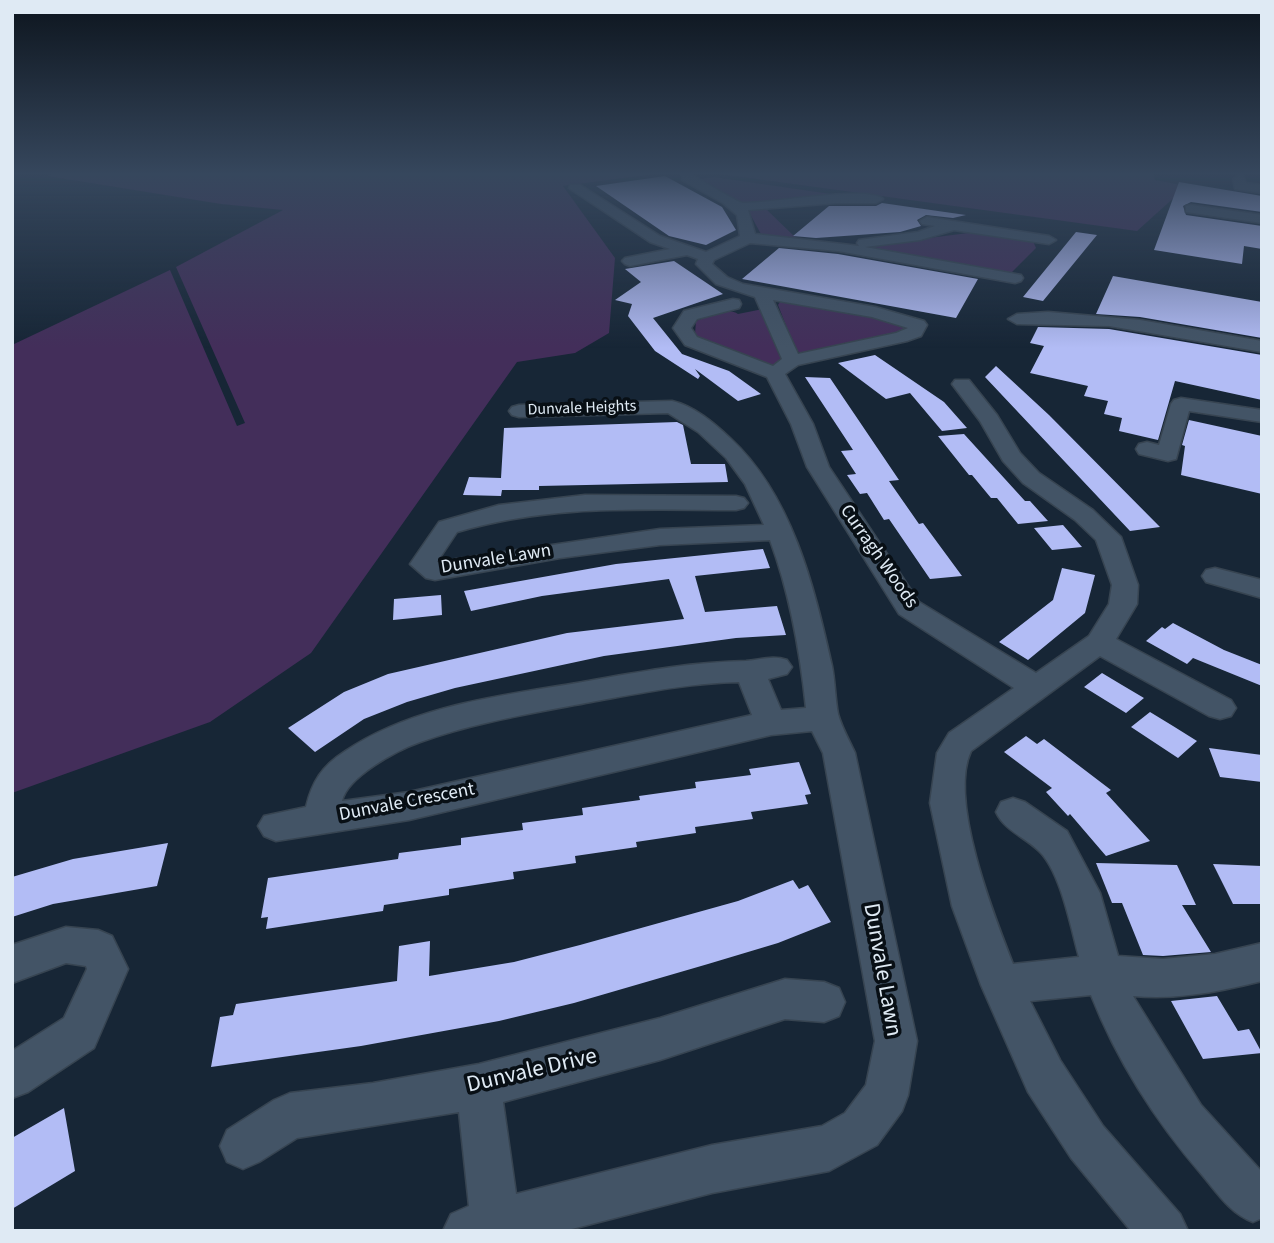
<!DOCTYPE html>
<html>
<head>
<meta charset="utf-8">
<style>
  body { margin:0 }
  #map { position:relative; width:1274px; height:1243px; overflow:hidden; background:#172636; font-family:"Source Sans 3",sans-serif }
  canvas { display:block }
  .frame { position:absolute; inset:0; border:14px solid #dfeaf4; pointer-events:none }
</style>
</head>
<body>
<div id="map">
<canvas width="1274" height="1243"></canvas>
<div class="frame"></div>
</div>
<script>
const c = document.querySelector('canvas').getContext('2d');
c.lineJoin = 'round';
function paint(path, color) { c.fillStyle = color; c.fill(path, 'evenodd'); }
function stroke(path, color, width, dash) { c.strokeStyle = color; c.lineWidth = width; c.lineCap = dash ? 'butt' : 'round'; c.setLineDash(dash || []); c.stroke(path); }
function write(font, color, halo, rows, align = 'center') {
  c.font = font + ' "Source Sans 3",sans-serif'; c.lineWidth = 7; c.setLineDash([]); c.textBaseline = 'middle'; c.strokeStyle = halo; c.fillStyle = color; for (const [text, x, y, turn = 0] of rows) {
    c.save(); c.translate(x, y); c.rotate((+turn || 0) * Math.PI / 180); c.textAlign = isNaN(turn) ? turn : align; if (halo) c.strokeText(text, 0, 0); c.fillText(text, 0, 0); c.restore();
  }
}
paint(new Path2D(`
  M53,174h601l-91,12 52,72 -6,75 -34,20 -58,9 -206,291 -101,69 -198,71v-448l158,-75 67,156 8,-3 -69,-156 107,-57 -62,-6 -174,-28z
  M720,174h434l1,6 32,6 -50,45z
  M714,177l131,19 -103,8 -43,-25z
  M764,207l32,31 -34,-2 -13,-24 3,-3z
  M976,232l57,9 3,7 -25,25h-13l-124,-22v-6z
  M781,300l122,23 7,4 -2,5 -103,22 -9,-3 -18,-46z
  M763,309l21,53 -14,5 -67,-25 -8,-8 1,-13c13,-5 29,-15 42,-7z`), '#432e5a');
paint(new Path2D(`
  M665,176l57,31 14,23 -30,15 -37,-9 -73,-50z
  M1179,182l83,14v16l-71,-10 -8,4 3,9 76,11v23l-18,-3 -2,18 -88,-14z
  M882,203l84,12 -13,3 -27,-3 -9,5 4,6 -21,6 -84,6 -23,-2 36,-30h47z
  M1076,232l21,3 -54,66 -20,-4z
  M779,248l59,6 140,25 -22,39 -214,-39z
  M674,261l49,33 -70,24 29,36 47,17 32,23 -23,7 -43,-32 5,7 -2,3 -43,-28 -27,-35 4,-12 -17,-4 26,-18 -16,-13z
  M1113,276l149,26v36l-122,-21 -44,-3z
  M1038,327l71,2 153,26v45l-87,-19 -17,59 -39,-9 3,-13 -18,-4 4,-13 -24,-5 4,-10 -58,-13 14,-27 -14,-3z
  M875,355l69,47 23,26 -25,3 -32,-38 -24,6 -48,-36z
  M996,366l53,49 111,112 -30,4 -145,-154z
  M805,377l25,1 69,102 -10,1 30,43 4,-1 39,53 -32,3 -41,-60 -5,1 -17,-27 -7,1 -13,-19 9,-1 -15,-23 12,-1z
  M1189,420l73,16v58l-81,-19 4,-29 -3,-1z
  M677,422l6,3 8,39h34l3,18 -189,4v4h-37l-1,6 -38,-1 6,-18 32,1 3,-50z
  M964,434l61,67h5l18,20 -30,3 -21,-26h-6l-19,-23h-3l-31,-39z
  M1063,525l19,22 -30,3 -18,-22z
  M763,549l7,19 -75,8 10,36 72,-6 9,29 -50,3 -132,18 -149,32 -48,14 -43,17 -49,33 -27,-24 56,-36 44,-18 179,-41 117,-14 -15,-40 -127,17 -71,15 -7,-20 152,-27z
  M1062,568l33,7 -10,38 -57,47 -29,-18 54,-42z
  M441,595l1,20 -49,5 1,-21z
  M1173,623l51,27 38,15v21l-69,-28 -6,6 -41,-23 16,-14 3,2z
  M1102,673l20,12 22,13 -18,15 -42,-26z
  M1150,712l23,14 24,15 -19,17 -47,-31z
  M1026,736l11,8 7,-5 67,51 -5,3 44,48 -44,15 -36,-42 -2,2 -22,-24 6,-4 -48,-36z
  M1209,748l53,7v27l-42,-5z
  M799,762l12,32 -6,1 3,9 -57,8 2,7 -58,8 1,6 -60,9 1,5 -62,9 1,7 -63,9 1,7 -65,10v6l-65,10 -1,6 -117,18 2,-12 -7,1 7,-40 130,-19 1,-6 62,-8v-7l62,-8 -1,-7 61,-8 -1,-7 58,-8 -1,-4 57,-8 -1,-6 56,-7 -2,-6z
  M168,843l-11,43 -104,18 -41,13v-40l61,-18z
  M1096,863l81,2 19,40h-14l29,47 -48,4 -20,-1 -21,-52h-10z
  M1213,864l49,2v38h-29z
  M793,880l6,9 9,-4 23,37 -53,21 -70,21 -134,39 -75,18 -138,25 -150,21 9,-50 13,-2 3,-11 161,-23 2,-35 31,-5 -1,35 85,-14 66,-17 158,-44z
  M1217,996l21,35 11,-2 13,24 -59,6 -32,-58z
  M64,1108l11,63 -63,38v-71z`), '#b2bcf5');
const minor = new Path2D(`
  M682,174h8c10,5 46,28 53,29 27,1 123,-18 140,-4l-7,4h-40l-88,7 7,24 104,12 -2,-3 2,-3 59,-8 17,-6 -13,-2 -2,-3 7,-4 122,19 7,4 -7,4 -95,-14 -34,10 -55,7 156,28 2,3 -2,3 -6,2 -177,-32 -88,-8 -36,17 -2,4 15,13 16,7 132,23 49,14 3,4 -6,11 -14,5 -109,24 -13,9 28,50 16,43 90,135 117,71 53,-37 20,-32 3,-19 -16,-45 -21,-20 -52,-37 -20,-22 -23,-40 -28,-37 3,-4h14l28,35 23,38 19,20 54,37 28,27 17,48 -1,19 -21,35 115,61 5,8 -5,8 -11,3 -11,-3 -109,-60 -129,95c-23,48 23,165 42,213l66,-7c-8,-28 -18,-85 -40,-106 -14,-14 -34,-20 -43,-39l5,-10 12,-4 12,4 42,29 33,62 18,63 45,3 52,-5 47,-11v38c-44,11 -85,19 -129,15l68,109 61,67v46l-9,4c-23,-9 -35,-28 -50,-46 -47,-54 -86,-115 -112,-181l-61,6 30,59 43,66 77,88 8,17h-57l-60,-73 -43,-66 -47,-107 -29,-79 -22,-103 7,-50 12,-20 65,-45 -115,-74 -92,-147 -16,-43 -24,-47 -82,-32 -12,-17 11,-17 49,-12 6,1 2,4 -2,4 -42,11 -6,9 6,9 76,29 9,-7 -27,-62 -39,-13 -20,-20 2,-5 -11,-4 -57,11 -5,-2 -3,-3 3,-3 45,-9 -20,-7 -81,-54 1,-3h10l80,51 46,16 34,-16 -3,-21 -14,-12 -41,-23zM773,300l99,17 36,11 -12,5 -98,21z
  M1239,175l4,1 3,7 16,2v8l-27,-4 -2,-10z
  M1191,205l71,10v8l-76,-11v-6z
  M1048,312l92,8 122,21v11l-153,-26 -92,-2 -9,-5 9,-5z
  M1181,398l81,12v12l-73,-11 -13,48 -8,2 -29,-7 -3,-5 3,-5 8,-2 12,3 12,-41 3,-4z
  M672,401c22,5 42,22 58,37 62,57 84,148 102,228 3,15 3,32 6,48 4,14 11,26 17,39l62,288 -9,54 -6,16 -25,34 -48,26 -117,22 -148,38h-121l8,-17 18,-8 -10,-94 -162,26 -38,24 -16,7 -16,-7 -7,-16 7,-16 47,-30 16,-7 83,-10 106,-19 181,-46 125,-39 39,3 15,6 6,14 -6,14 -15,6 -39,-3 -125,41 -157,42 13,92 196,-49 110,-19 23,-13 21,-28 9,-44 -52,-288 -11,-22 -41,4 -362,85 -133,21 -12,-5 -6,-10 6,-10 42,-9c6,-25 16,-41 38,-55 67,-46 155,-56 233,-69 56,-10 111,-21 169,-22 14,-1 27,-6 41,-1l5,7 -5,7 -19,5 13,31 25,-2c-6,-57 -16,-114 -36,-168l-110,5 -100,13 -125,22 -9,-2 -16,-14 29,-42 60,-17 86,-10 151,1 8,2 4,5 -4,5 -8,2c-97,0 -185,-6 -279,22l-20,30 223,-33 104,-4 -19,-41 -19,-26 -28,-26 -30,-19 -149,4 -7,-2 -3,-4 3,-4 7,-2zM739,682l13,33 -343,77 -67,9c5,-24 55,-51 78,-59 56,-20 113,-29 171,-40 50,-9 98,-19 148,-20z
  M1215,568l47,12v18l-56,-16 -4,-6 4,-6z
  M66,927l32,3 14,6 16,33 -34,79 -66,44 -16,6v-47l52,-33 23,-49 -1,-3 -20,-3 -54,20v-38z`);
stroke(minor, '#374451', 3);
paint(minor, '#435466');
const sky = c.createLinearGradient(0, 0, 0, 348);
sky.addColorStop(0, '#0d151e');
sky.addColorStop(0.5, '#36475d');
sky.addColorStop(1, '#36475d00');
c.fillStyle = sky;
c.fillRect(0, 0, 1274, 348);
write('16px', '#dfeaf4', '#080f15', [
  ["Dunvale Heights",582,409,-2]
]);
write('19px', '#dfeaf4', '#080f15', [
  ["Curragh Woods",878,557,55],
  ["Dunvale Lawn",496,560,-9],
  ["Dunvale Crescent",407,803,-11]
]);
write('23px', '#dfeaf4', '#080f15', [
  ["Dunvale Lawn",881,970,80],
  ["Dunvale Drive",532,1072,-13]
]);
</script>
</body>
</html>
